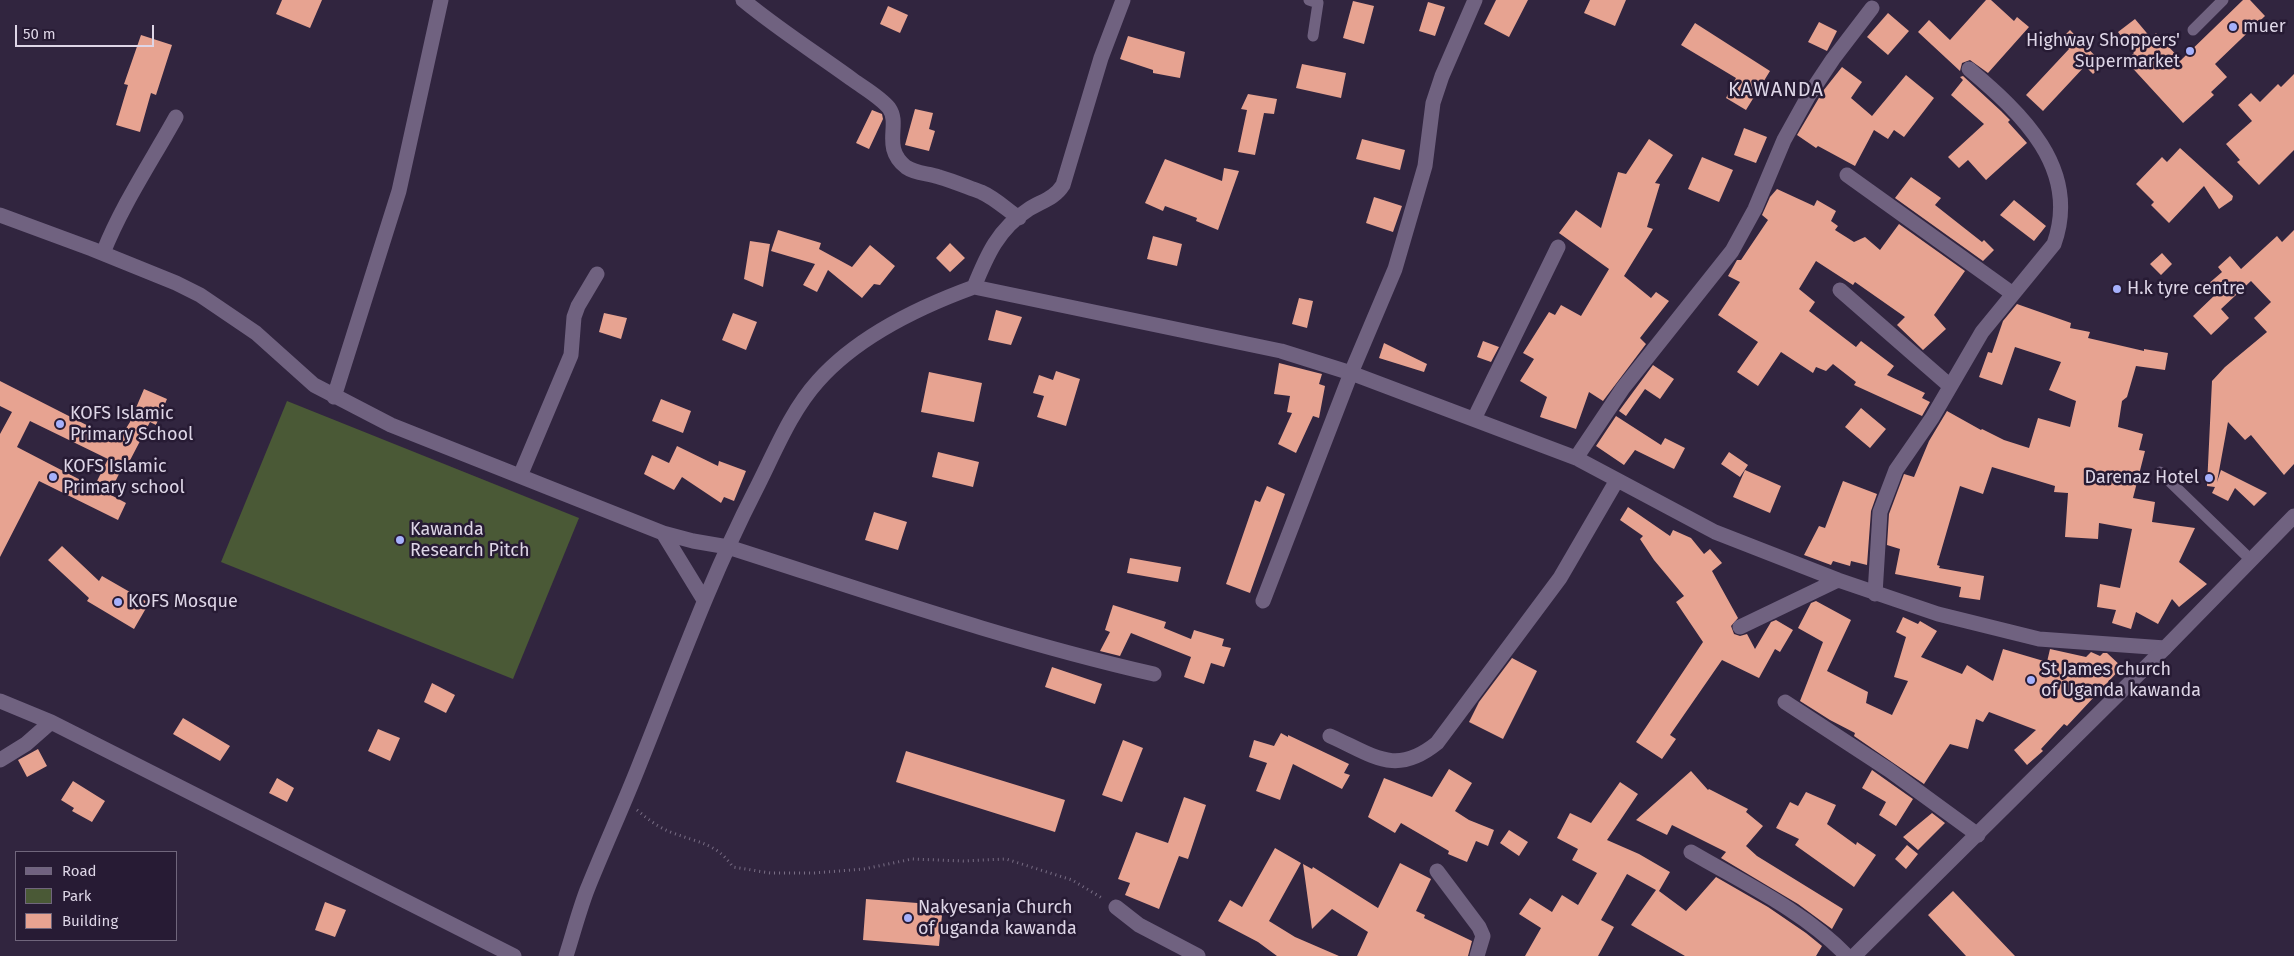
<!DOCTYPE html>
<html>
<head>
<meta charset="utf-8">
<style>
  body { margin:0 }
  #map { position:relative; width:2294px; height:956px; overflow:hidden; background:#31253f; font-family:"Fira Sans",sans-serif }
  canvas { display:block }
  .legend { position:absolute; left:15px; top:851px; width:162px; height:90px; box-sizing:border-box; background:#271b34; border:1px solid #70667c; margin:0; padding:6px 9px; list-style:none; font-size:15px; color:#ded6e7 }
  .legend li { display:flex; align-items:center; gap:10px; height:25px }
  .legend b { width:25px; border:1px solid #70667c }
  .scale { position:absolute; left:15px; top:25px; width:139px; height:22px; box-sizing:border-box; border:2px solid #ded6e7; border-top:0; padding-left:6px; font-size:15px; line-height:18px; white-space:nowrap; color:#ded6e7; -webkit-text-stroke:4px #271b34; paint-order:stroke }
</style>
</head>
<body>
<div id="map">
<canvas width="2294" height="956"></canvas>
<ul class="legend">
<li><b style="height:6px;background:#706280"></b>Road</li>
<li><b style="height:14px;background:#4a5936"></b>Park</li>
<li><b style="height:14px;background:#e7a391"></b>Building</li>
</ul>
<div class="scale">50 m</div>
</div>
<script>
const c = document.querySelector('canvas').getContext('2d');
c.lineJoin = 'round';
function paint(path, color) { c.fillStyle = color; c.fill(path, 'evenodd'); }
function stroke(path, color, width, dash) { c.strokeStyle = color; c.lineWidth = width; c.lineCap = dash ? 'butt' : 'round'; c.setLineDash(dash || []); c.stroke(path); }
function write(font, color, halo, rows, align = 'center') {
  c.font = font + ' "Fira Sans",sans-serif'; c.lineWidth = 5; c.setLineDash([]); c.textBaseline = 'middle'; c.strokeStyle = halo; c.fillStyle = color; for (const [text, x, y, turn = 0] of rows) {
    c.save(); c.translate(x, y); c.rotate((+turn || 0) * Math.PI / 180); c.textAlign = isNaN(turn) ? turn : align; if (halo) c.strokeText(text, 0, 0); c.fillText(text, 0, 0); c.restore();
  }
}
paint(new Path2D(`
  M287,401l292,117 -66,161 -292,-117z`), '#4a5936');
paint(new Path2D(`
  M282,0h40l-12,28 -34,-14z
  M1496,0h32l-19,37 -25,-13z
  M1590,0h36l-11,26 -31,-13z
  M1986,0h5l23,21 3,-4 12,10 -41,46 -18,-13 -8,3 -2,8 -42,-39 11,-12 21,20z
  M2243,0h7l15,16 -50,48 12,13 -16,15 3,3 -31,28 -57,-62 8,-8 -16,-21 17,-13 16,19 5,-5 25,27z
  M1353,1l21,5 -10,38 -21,-6z
  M1428,2l17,5 -10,29 -16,-5z
  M888,6l20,9 -8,18 -20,-9z
  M1888,13l21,18 -21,24 -21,-18z
  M1819,22l18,9 -10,20 -19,-9z
  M1695,23l75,48 -24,39 -20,-12 10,-20 -55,-33z
  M2070,30l33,34 -10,10 -8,-8 -42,45 -17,-16 43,-46 -9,-9z
  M141,35l31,10 -16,50 -5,-2 -11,39 -24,-7 12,-40 -4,-1z
  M1128,36l57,16 -5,26 -27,-5v-3l-33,-11z
  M1302,64l44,9 -5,25 -45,-10z
  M1842,67l20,15 -11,16 21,18 34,-41 28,23 -30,39 -10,-7 -6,9 -14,-9 -19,36 -37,-20 -2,2 -19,-13 26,-44z
  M2294,74v76l-35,35 -22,-23 3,-2 -14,-16 26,-23 -14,-16 13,-12 9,9 18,-18 3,3z
  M1963,76l38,35 9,9 -2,2 19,21 -41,37 -18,-20 -9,8 -11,-11 36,-33 -33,-29 12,-15 -3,-3z
  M1248,94l29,5 -3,15 -10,-1 -9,42 -17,-3 9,-42 -6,-1z
  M915,109l18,4 -4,16 6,2 -6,20 -24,-6z
  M872,110l10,4 1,5 -14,30 -13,-6z
  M1744,128l23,9 -11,26 -22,-8z
  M1362,139l43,11 -5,20 -44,-11z
  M1649,139l24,16 -18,28 5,1 -13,43 6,2 -29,47 27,22 5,-6 13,9 -29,37 6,6 -43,57 -14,-9 -13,37 -36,-12 7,-20 -27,-16 14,-22 -11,-6 26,-41 6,3 6,-10 20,11 28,-47 -50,-36 17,-23 25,18 17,-56 8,2z
  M2180,148l53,48 -1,4 -13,9 -15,-23 -35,37 -18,-18 3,-3 -18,-18 26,-27 5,5z
  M1702,157l31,13 -14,32 -31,-13z
  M1165,159l57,22 2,-13 15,3 -21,59 -22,-9 1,-3 -32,-12 -2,5 -18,-8z
  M1911,177l30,21 -6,7 47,37 2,-2 10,10 -11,11 -88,-63z
  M1777,189l37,17 3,-6 19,11 -5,10 7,5 -3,4 19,12 11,-5 15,13 19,-26 66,47 -31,44 12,14 -23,21 -26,-25 8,-8 -50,-35 -2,3 -37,-24 -17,28 16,13 -6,9 47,36 5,-6 33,25 -7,9 38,18 -3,5 8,4 -8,14 -68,-31 2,-3 -23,-18 -7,7 -10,-4 -3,6 -32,-21 -23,34 -21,-14 21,-30 -40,-27 22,-33 -12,-6 9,-16h4l27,-40 -6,-5 8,-18z
  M1374,197l28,9 -9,26 -27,-9z
  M2014,200l32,26 -12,15 -34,-26z
  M778,230l43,13 -2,6 33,18 18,-22 25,21 -15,19 -6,-1 -12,14 -34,-28 -11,22 -14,-7 12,-21 -44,-13z
  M2294,230v234l-10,11 -33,-40 -6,5 -17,-18 -11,60 4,-12 46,23 -13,13 -19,-18 -7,13 -16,-8 3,-6 -8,-1 5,-105 13,-14 42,-35 -13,-14 17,-16 -20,-21 -30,28 8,9 -18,17 -18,-19 23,-22 -9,-9 15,-13 -4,-5 12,-11 11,13 36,-33 5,6z
  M1153,236l29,8 -5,22 -30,-7z
  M750,241l20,3 -7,43 -19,-8z
  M950,243l15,15 -15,14 -14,-14z
  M2162,253l10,11 -11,11 -11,-11z
  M1299,298l14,3 -6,27 -15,-4z
  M2017,304l54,19 -1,5 20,4 -2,6 56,13v-2l24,4 -3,17 -29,-4 -9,31 -5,4 -4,26 25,7 -4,16 6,1 -12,47 22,4 -3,20 43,6 -16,34 28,22 -28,23 -7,-8 -14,25 -22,-12 -5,17 -19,-6 4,-13 -19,-3 3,-23 20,4 12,-59 -33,-6 -1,16 -33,-2 3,-44 -14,-1 1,-6 -63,-19 -9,27 -23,-8 -23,79 3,1 -1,2 45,8 -4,24 -21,-3 2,-10 -66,-13 5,-25 -13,-4 2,-31 15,-40 10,3 15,-36 18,-30 34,19 1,-1 22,11 25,8 9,-30 32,9 6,-26 -27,-11 12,-28 -46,-15 -13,38 -23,-8 9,-25 4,1 11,-32z
  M996,310l26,7 -11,28 -23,-5z
  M604,313l23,5 -6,21 -22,-7z
  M733,313l24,9 -11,28 -24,-10z
  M1483,341l16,6 -8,15 -14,-5z
  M1384,343l43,21 -3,8 -45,-14z
  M1279,363l43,11 -3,10 6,2 -6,32 -6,-2 -17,37 -18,-9 14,-31 -5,-1 3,-16 -16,-2z
  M1653,365l21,14 -14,20 -15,-10 -19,27 -7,-5z
  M1056,371l24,8 -14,47 -29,-9 7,-21 -11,-3 6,-18 14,5z
  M929,372l53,11 -8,39 -53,-10z
  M0,381l118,60 12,-19 14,-33 23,10 -11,26 -6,-3 -24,46 -3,-2 -14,28 17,9 -8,17 -79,-39 -39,76v-123l12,-22 -12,-6zM30,421l78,38 -14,28 -77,-40z
  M661,399l30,12 -8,22 -31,-12z
  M1861,408l25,21 -16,19 -25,-21z
  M1616,416l45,29 4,-7 20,10 -11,21 -39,-19 -11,15 -28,-19z
  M677,446l41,20 1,-5 27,10 -12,30 -10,-4 -3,6 -39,-26 -8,13 -30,-16 8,-19 17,8z
  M938,452l41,10 -6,25 -41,-10z
  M1729,452l19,13 -8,12 -19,-13z
  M1745,470l36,16 -11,27 -37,-16z
  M1843,481l34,13 -6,17 -4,54 -16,-4 -1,5 -17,-5 -2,4 -27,-10 15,-29 6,2z
  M1267,486l18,8 -35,99 -24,-9 29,-84 5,2z
  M1628,507l42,29 3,-6 18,8 13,16 6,-5 12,14 -10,8 26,47 -7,8 3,8 6,2 7,-2 8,15 16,-27 5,-2 17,10 -13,22 -5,-3 -16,29 -37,-18 -52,75 6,4 -14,20 -26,-17 67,-100 -27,-40 8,-6 -30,-36 -14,-21 3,-3 -23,-16z
  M874,512l33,10 -9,28 -33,-10z
  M62,546l37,35 3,-5 47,27 -15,26 -47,-28 2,-3 -41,-38z
  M1130,558l51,9 -3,15 -51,-9z
  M1816,601l35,19 -24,51 41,21 -2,11 26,12 16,-34 -14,-4 12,-40 -10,-5 7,-15 15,7 2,-3 17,10 -16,26 41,17 5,-9 26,16 10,-32 44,13 3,-13 36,8 5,-5 9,4 3,-3h4l15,14 -55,59 -3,-2 -23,25 2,2 -16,14 -13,-15 22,-20 -47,-18 -6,10 -7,-3 -8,30 -18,-5 -26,40 -70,-48 1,-3 -25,-13 -30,-19 23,-59 -25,-14 13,-25z
  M1113,605l53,17 -2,6 27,11 3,-9 30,9 -2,7 9,2 -7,19 -13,-4 -7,21 -20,-7 7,-20 -60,-24 -11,23 -20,-5 10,-19 -5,-2z
  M1512,658l25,13 -34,68 -34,-17 10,-20z
  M1052,667l50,17 -7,20 -50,-17z
  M432,683l23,12 -9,18 -22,-11z
  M183,718l47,28 -10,15 -47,-27z
  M378,729l22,9 -10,23 -22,-10z
  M1281,733l7,4v-2l61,29 -5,9 6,2 -8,14 -49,-25 -13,36 -24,-9 11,-28 -18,-6 5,-17 20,6z
  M1123,740l20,8 -21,54 -20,-7z
  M38,749l9,17 -20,11 -9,-17z
  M906,751l159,49 -10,32 -159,-50z
  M1449,769l23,14 -17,28 14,9 25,10 -6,16 -12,-5 -9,21 -19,-8 1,-3 -48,-28 -6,10 -27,-16 16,-39 48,19z
  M1872,770l41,29 -17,27 -17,-11 7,-13 -24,-14z
  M1691,771l17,19 1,-1 39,20 -2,3 17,14 -17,20 11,10 86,53 -11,20 -34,-25 -77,-46 5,-6 -54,-27 -5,10 -31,-15z
  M277,778l17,10 -7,14 -18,-9z
  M73,781l32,20 -13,21 -20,-11 2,-3 -13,-8z
  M1620,782l18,12 -31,46 32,14 31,18 -11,19 27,20 30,-34 52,30 38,26 16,13 -6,10h-131l-54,-31 25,-35 -29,-16 -26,46 13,7 -16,29h-73l16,-28 -22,-14 11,-16 22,14 10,-17 16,10 19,-32 -25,-13 6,-11 -21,-11 13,-25 21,10z
  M1806,792l30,13 -9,19 29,21 1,-3 19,13 -22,32 -59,-42 4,-6 -23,-11 14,-26 8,4z
  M1184,797l22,8 -18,54 -9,-3 -20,53 -34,-14 5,-12 -12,-4 18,-47 32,11z
  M1932,813l13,10 -27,27 -15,-13z
  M1509,830l19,12 -9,14 -19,-13z
  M1907,845l11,9 -12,15 -11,-10z
  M1275,848l26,15 -32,58 26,16 44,19h-62l-19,-14 -40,-21 12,-21 12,7z
  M1400,863l31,16 -15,32 9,4 -1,3 48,23 -4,15h-111l11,-24 -36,-23 -20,20 -9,-65 9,5 1,-2 65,41z
  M1953,891l62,65h-49l-38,-41z
  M866,899l77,6 -4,41 -76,-6z
  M325,902l21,8 -11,27 -20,-7z`), '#e7a391');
stroke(new Path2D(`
  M637,810c12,10 22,18 36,23 26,10 43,10 60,34l37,6h44l50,-4 48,-10 51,2 43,-2 66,21 30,18`), '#786d84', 3, [1, 4]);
stroke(new Path2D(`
  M1309,0l9,3 -5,33
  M2193,30l30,-30
  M2160,472l91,88`), '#706280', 11);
stroke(new Path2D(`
  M743,0c35,29 73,53 110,80 11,8 27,17 36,28 12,17 -8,39 17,59 10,7 22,6 33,10 14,4 28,10 42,15 14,6 26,18 38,26
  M1847,175l166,119
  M0,215l92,34 84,34 24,12 56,38 58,52 77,40 272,108 30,8 35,6c141,45 281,94 426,127
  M103,253c19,-48 48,-91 73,-136
  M974,287c13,-32 24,-58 55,-78 13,-8 26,-11 34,-24l38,-127 22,-58
  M1840,290l110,96
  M334,397l65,-206 42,-191
  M1474,419l84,-172
  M1576,458l47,-70 109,-137 23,-42 29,-69 25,-45 24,-36 39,-51
  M520,476l51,-121 3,-38 4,-11 19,-32
  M663,533l41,67
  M1875,594l5,-82 16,-42 36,-52 50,-86 72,-88c27,-76 -33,-131 -85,-175
  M1263,601l88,-228 44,-104 30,-103 8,-63 9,-27 33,-76
  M1740,627l98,-47
  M0,701l51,21 463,234
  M1785,702l104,68 89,65
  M1330,736c43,19 65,41 107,7l123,-165 57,-98
  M0,760l26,-16 25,-22
  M1691,852c53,31 113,59 156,104
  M1437,871l42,56 4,9 -6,20
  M1116,907l23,18 59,31
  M566,956c7,-22 13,-45 21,-66 18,-45 38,-88 55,-132 36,-90 69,-181 113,-267 19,-37 35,-79 63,-110 39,-44 101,-74 156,-94l307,64 70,22 225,85 139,74 123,48 100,34 101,25 126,9`), '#706280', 15);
stroke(new Path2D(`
  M1854,956l311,-308 129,-132`), '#706280', 15);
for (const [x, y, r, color] of [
  [2233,27,5,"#a6b1fc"],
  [2190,51,5,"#a6b1fc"],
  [2117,289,5,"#a6b1fc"],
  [60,424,5,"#a6b1fc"],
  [53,477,5,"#a6b1fc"],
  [2209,478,5,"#a6b1fc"],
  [400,540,5,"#a6b1fc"],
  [118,602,5,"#a6b1fc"],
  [2031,680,5,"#a6b1fc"],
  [908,918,5,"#a6b1fc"]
]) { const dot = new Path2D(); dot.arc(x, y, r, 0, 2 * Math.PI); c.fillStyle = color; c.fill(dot); stroke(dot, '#271b34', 2); }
write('18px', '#ded6e7', '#271b34', [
  ["muer",2243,27],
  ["Highway Shoppers'",2180,41,"right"],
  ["Supermarket",2180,62,"right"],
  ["H.k tyre centre",2127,289],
  ["KOFS Islamic",70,414],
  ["Primary School",70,435],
  ["KOFS Islamic",63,467],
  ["Primary school",63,488],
  ["Darenaz Hotel",2199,478,"right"],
  ["Kawanda",410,530],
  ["Research Pitch",410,551],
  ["KOFS Mosque",128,602],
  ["St James church",2041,670],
  ["of Uganda kawanda",2041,691],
  ["Nakyesanja Church",918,908],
  ["of uganda kawanda",918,929]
], 'left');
c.letterSpacing = '1px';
write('20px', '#ded6e7', '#271b34', [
  ["KAWANDA",1776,90]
]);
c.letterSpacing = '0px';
</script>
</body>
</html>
